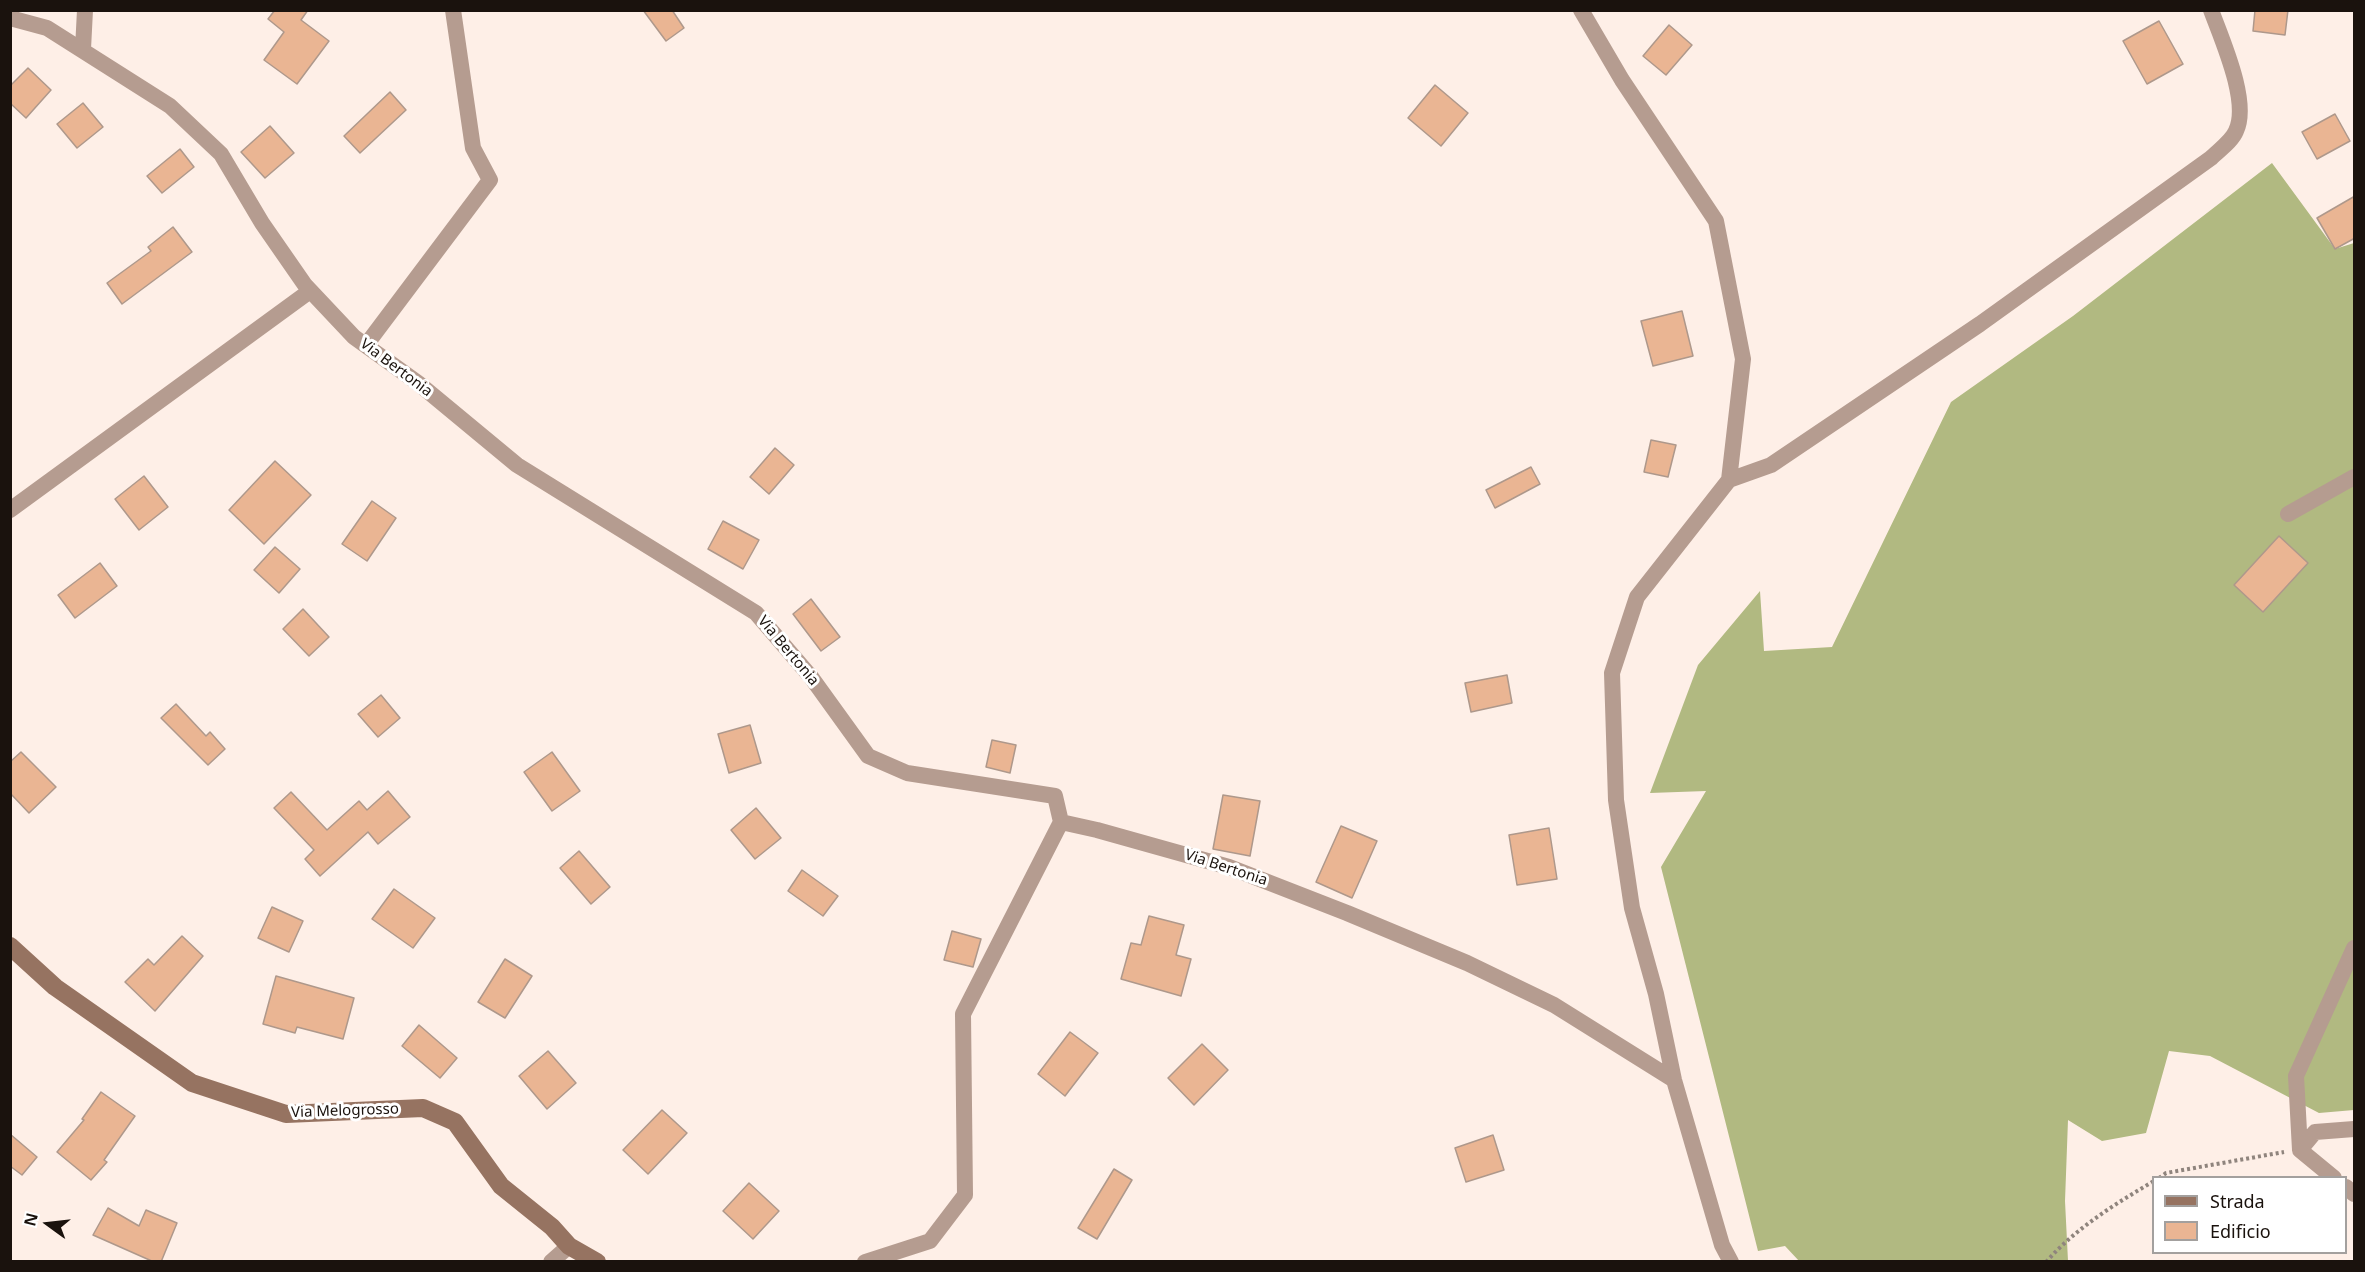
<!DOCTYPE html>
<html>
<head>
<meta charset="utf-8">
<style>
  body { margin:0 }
  #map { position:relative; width:2365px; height:1272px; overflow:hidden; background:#feefe7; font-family:"Noto Sans",sans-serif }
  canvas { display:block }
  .frame { position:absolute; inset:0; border:12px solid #1a120d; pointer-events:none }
  .legend { position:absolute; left:2152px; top:1176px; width:195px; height:78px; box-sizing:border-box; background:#fff; border:2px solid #a3a09e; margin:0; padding:8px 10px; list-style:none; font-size:18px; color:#1a120d }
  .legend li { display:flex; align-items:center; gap:12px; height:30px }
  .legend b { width:30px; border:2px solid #a3a09e }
  .north { position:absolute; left:18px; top:1194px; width:60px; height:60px; -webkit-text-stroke:4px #fff; paint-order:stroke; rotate:285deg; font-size:16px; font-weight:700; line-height:24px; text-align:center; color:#1a120d }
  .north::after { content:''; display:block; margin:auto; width:21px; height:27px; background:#1a120d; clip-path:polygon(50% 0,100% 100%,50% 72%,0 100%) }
</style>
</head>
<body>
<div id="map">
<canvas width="2365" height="1272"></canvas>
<div class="frame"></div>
<ul class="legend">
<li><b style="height:8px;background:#967361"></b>Strada</li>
<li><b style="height:16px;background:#eab593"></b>Edificio</li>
</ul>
<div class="north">N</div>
</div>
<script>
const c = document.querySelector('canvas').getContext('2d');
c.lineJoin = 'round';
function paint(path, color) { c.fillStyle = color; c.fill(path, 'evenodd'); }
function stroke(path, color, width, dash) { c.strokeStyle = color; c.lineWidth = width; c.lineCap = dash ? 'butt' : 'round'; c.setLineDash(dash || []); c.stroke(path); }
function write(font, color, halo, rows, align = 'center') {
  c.font = font + ' "Noto Sans",sans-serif'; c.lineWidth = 6; c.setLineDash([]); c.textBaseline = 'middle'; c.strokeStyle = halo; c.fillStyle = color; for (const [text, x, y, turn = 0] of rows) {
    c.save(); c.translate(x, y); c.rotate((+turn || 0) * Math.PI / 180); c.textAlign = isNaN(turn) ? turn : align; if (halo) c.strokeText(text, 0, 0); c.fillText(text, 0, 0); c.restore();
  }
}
paint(new Path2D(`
  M2272,163l63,86 19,-6v867l-35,3 -109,-57 -41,-5 -23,82 -44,8 -34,-21 -3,81 3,60 -268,1 -15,-16 -27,5 -97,-384 45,-76 -56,2 48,-128 62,-74 4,60 68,-4 119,-245 122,-86z`), '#b1b981');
const building = new Path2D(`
  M275,10h33l-7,10 28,21 -32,43 -33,-24 20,-28 -16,-13z
  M643,10h29l12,18 -18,13z
  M2255,10h33l-3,25 -32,-4z
  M2159,21l24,43 -36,20 -24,-43z
  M1669,25l23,20 -26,30 -23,-19z
  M28,68l23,22 -25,28 -16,-15v-17z
  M1435,85l33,28 -27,33 -33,-28z
  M390,92l16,18 -46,43 -16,-17z
  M83,103l20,24 -26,21 -20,-24z
  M2335,114l15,27 -33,18 -15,-27z
  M270,126l24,27 -29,25 -24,-26z
  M180,149l14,18 -32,26 -15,-17z
  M2355,196v42l-20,11 -18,-31z
  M173,227l19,25 -70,52 -15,-21 44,-32 -3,-4z
  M1682,311l11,45 -40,10 -12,-45z
  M1651,440l25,5 -8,32 -24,-5z
  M775,448l19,17 -25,29 -19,-17z
  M275,461l36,34 -47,49 -35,-34z
  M1531,467l9,17 -45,24 -9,-18z
  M144,476l24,31 -29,23 -24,-31z
  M372,501l24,17 -29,43 -25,-17z
  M723,521l36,19 -16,29 -35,-20z
  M2279,536l29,27 -45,49 -29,-27z
  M275,547l25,22 -21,24 -25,-23z
  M100,563l17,23 -42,32 -17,-23z
  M811,599l29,38 -19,14 -28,-37z
  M303,609l26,28 -20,19 -26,-27z
  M1507,675l5,28 -41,9 -6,-29z
  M381,695l19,23 -22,19 -20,-23z
  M176,704l30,32 4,-4 15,17 -17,16 -47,-47z
  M750,725l11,38 -32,10 -11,-39z
  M992,740l24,5 -6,28 -24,-6z
  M21,752l35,35 -27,26 -19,-20v-31z
  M552,752l28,39 -28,20 -28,-39z
  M388,791l22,26 -32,27 -10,-12 -48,44 -15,-17 9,-9 -40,-42 17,-16 36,38 32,-29 8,9z
  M1223,795l37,6 -10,55 -37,-7z
  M756,808l25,30 -26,21 -24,-29z
  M1341,826l36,15 -25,57 -36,-16z
  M1549,828l8,51 -40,6 -8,-50z
  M579,851l31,36 -19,17 -31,-36z
  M802,870l36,26 -15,20 -35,-25z
  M394,889l41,29 -22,30 -41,-29z
  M272,907l31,14 -14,31 -31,-14z
  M1149,916l35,9 -8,30 15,4 -10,37 -60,-17 10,-36 10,2z
  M952,931l29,8 -8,28 -29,-7z
  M182,936l21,20 -48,55 -30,-29 23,-23 6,6z
  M505,959l27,17 -27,42 -27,-16z
  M276,976l78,22 -11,41 -46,-12 -2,6 -32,-9z
  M419,1025l38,33 -17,20 -38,-32z
  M1070,1032l28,21 -33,43 -27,-22z
  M1202,1044l26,26 -34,35 -26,-27z
  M548,1051l28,32 -29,26 -28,-33z
  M101,1092l34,24 -31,44 3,2 -16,18 -34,-28 27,-32 -2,-1z
  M662,1110l25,23 -39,41 -25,-24z
  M10,1134l27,23 -15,18 -12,-9z
  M1493,1135l11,35 -38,12 -11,-34z
  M1114,1169l18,11 -35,59 -19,-11z
  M749,1183l30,28 -26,28 -30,-28z
  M108,1208l31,18 7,-16 31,13 -16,39h-7l-61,-27z`);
paint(building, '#eab593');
stroke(building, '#ae988b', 1.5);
stroke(new Path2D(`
  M2159,1178l7,-5 118,-21
  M2046,1262c30,-34 69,-58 108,-81`), '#8f847d', 4, [3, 3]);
stroke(new Path2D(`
  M1581,10l41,70 94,141 27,138 -14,121
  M10,18l37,10 123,78 51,48 41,69 43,62 49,52 64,46 99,82 239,148 55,64 57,79 39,17 148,23 6,26 36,8 132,37 118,46 120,50 87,42 120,75
  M83,49l2,-39
  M366,345l124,-165 -17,-32 -20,-138
  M10,510l300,-219
  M2288,514l66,-37
  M2300,1150l-4,-74 58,-128
  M2334,1178l-34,-28 15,-18 39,-3
  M2346,1187l8,7
  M551,1262l18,-16
  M865,1262l65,-21 35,-46 -2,-181 98,-192
  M1731,1262l-9,-17 -48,-165 -18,-86 -24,-86 -16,-108 -4,-127 25,-76 92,-117 42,-15 209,-141 231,-166c8,-8 21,-17 25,-27 14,-29 -14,-91 -25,-121`), '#b59c90', 16);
stroke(new Path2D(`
  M10,946l45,41 137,96 94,31 137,-6 32,14 46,64 51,41 17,19 28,16`), '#967361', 18);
write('15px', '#1a120d', '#fff', [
  ["Via Bertonia",396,368,37],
  ["Via Bertonia",788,651,50],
  ["Via Bertonia",1226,868,18],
  ["Via Melogrosso",345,1111,-2]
]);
</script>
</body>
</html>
